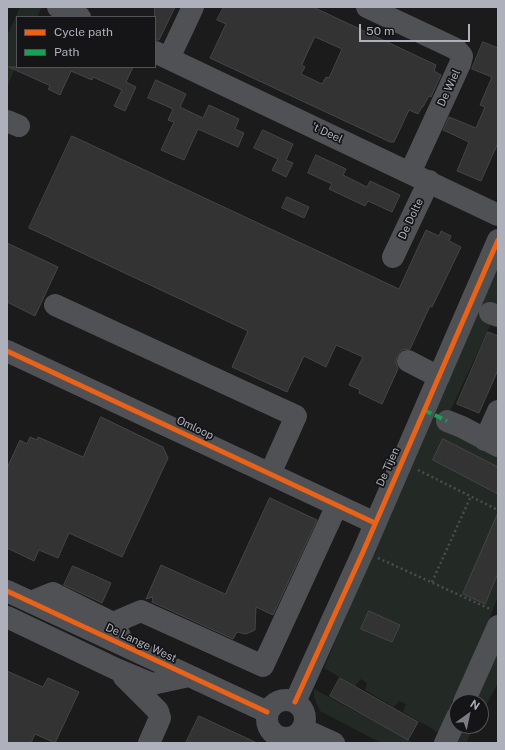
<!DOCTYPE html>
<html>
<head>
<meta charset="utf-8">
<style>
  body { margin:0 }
  #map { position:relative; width:505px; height:750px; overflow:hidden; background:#1b1b1b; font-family:"Public Sans",sans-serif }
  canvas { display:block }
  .frame { position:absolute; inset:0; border:8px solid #aeb1bb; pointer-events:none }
  .legend { position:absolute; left:16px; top:16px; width:140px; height:52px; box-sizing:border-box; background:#151517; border:1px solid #525359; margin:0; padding:5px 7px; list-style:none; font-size:12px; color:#aeb1bb }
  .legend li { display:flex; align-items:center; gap:8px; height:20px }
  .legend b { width:20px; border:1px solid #525359 }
  .north { position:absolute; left:449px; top:694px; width:40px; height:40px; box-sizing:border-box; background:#151517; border:1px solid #525359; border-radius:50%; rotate:33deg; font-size:11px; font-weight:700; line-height:16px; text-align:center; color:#aeb1bb }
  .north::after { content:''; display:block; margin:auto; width:14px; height:18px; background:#7b7c83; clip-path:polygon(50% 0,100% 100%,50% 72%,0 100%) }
  .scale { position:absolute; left:359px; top:24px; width:111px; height:18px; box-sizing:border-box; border:2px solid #aeb1bb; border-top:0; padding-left:5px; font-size:12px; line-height:14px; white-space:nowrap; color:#aeb1bb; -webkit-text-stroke:3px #151517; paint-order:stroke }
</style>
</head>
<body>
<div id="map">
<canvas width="505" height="750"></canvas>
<div class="frame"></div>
<ul class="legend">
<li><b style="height:5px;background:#ea6118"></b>Cycle path</li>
<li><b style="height:5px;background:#1a9f57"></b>Path</li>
</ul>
<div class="north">N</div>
<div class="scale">50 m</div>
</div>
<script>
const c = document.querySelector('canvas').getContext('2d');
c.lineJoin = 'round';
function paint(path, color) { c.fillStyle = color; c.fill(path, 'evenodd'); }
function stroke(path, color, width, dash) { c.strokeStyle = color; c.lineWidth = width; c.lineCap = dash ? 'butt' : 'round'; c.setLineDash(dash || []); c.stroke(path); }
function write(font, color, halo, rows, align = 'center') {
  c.font = font + ' "Public Sans",sans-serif'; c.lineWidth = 3.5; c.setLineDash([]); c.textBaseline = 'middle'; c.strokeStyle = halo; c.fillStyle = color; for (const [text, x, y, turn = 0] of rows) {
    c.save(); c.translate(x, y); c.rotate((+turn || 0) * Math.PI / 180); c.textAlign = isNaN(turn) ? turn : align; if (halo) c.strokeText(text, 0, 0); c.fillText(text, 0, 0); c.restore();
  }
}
paint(new Path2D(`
  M20,7h22l-5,10h-20v46l-10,25v-52z
  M498,253v56l-54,115 54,29v143l-28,75 -25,50 -4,13 -38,-22 3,-8 -7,-3 -5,6 -29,-17 2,-7 -6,-4 -6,7 -31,-18z
  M498,644v39l-17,32v-13h-10z
  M314,689l100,54h-33l-61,-32 -6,-14z
  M460,726h15l-9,17h-13z`), '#232a25');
const building = new Path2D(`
  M155,7h20l-16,33h-4z
  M224,7h89l123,58 -2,6 7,4 -10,22 -2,-1 -6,11h-1l-4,7 -9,-4 -15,32h-4l-180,-84 16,-34 -9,-4zM315,37l27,12 -13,29 -3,-1 -4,7 -21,-10 4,-7 -3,-2z
  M483,42l15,6v95l-17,38 -24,-10 12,-29 -26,-12 6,-13 27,11 9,-21 -5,-2 12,-28 -20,-8z
  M9,67h124l-7,15 10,5 -11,24 -11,-5 8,-16 -29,-13 -1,3 -21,-9 -11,24 -12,-6 2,-3z
  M156,80l30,14 -6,13 23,11 6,-13 30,14 -4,10 9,4 -6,14 -40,-18 -14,31 -23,-10 13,-28 -6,-2 5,-11 -25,-11z
  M263,130l30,14 -7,16 7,3 -7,14 -14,-7 6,-11 -24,-11z
  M72,136l327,153 27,-59 13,6 2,-5 10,5 -2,5 12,6 -29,60 -2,-1 -20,43 -8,1 -5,6 -1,6 2,7 -16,35 -23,-11 1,-3 -11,-5 14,-28 -27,-12 -10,22 -22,-11 -17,36 -55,-25 16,-36 -219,-103z
  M316,155l30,14 -3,6 24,12 3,-6 30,14 -8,17 -24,-11 -3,5 -36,-17 3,-5 -24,-11z
  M287,197l22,10 -5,11 -22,-10z
  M7,243l51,24 -23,49 -28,-14z
  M488,332l10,4v34l-19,43 -22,-9z
  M101,417l62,30 5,11 -46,99 -53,-24 -11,25 -19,-8 -5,11 -27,-13v-80l13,-28 7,4 3,-7 7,3 1,-3 45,20z
  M443,439l55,28v27l-65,-34z
  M270,498l47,22 -44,95 -17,-8 -1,23 -9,4 -9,-2 -4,7 -81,-37 1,-5 -7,2 15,-34 64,29z
  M498,513v60l-13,31 -22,-10z
  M73,566l38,17 -9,20 -38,-18z
  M369,611l31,14 -8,17 -31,-13z
  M7,671l36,16 5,-9 31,14 -24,51 -20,-9 -4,9h-24z
  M340,678l78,44 -10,18 -78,-44z
  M199,716l58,27h-71z`);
paint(building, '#333334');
stroke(building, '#444547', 1);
stroke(new Path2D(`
  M418,470l80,40
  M378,558l112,51
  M432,582l39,-86`), '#4b4c4f', 2.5, [2, 3]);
stroke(new Path2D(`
  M58,7l22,10
  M367,7l89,42 6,7 -2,8 -50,109
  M155,52l343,163
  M169,58l24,-51
  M7,121l12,5
  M393,257l36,-76
  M55,305l241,111 -26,58
  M490,313l8,3
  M7,351l368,172
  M408,361l31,16
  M447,421l15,6 36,19
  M485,440l13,-29
  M7,591l260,121
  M31,602l22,-9 60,30 7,13
  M7,617l109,52 36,15 37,-8
  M113,623l28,-12 122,55 74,-161
  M124,677l34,34 2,7 -11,25
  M267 719a19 19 0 1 1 38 0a19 19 0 1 1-38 0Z
  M295,702l68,-150 135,-312
  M464,702l34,-76
  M303,729l31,14
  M445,743l12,-26`), '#505154', 22);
stroke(new Path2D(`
  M424,410l23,11`), '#1a9f57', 4, [8, 4]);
stroke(new Path2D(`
  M7,351l368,172
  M7,591l260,121
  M295,702l68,-150 135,-312`), '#ea6118', 5);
write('11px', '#aeb1bb', '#151517', [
  ["De Wiel",449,88,-65],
  ["'t Deel",327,133,25],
  ["De Dolte",411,219,-65],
  ["Omloop",195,428,25],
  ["De Tijen",388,467,-66],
  ["De Lange West",141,643,25]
]);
</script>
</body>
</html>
